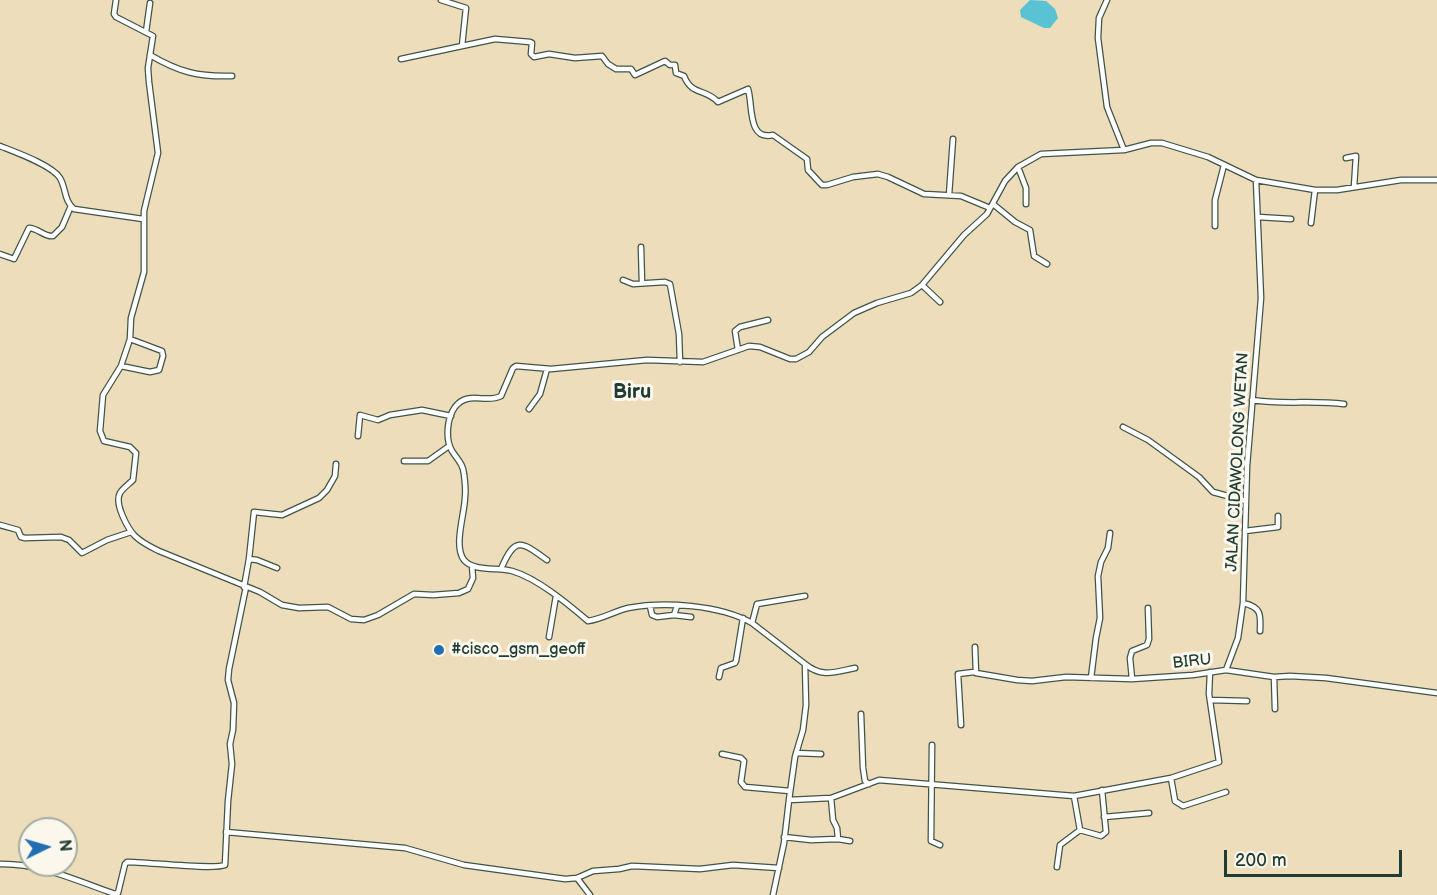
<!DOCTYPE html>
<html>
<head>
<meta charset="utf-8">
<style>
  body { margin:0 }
  #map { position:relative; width:1437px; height:895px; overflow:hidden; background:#edb; font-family:"Balsamiq Sans",sans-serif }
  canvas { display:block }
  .north { position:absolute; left:18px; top:817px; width:60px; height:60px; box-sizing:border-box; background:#fbf7ec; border:2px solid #a3ada2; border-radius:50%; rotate:85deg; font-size:16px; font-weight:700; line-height:24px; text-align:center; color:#1f3d34 }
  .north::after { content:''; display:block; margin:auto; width:21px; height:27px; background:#1f6fb2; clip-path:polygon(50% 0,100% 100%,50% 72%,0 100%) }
  .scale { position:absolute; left:1224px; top:850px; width:178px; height:27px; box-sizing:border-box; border:3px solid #1f3d34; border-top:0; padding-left:8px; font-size:18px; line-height:21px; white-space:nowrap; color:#1f3d34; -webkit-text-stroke:4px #fbf7ec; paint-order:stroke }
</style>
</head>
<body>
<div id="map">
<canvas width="1437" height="895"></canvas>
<div class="north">N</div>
<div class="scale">200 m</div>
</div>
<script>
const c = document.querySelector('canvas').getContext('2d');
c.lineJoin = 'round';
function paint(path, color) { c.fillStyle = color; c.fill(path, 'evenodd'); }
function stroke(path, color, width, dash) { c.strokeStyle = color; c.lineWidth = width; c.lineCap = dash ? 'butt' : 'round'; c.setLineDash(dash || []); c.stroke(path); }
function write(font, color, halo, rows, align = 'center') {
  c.font = font + ' "Balsamiq Sans",sans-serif'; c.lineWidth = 6; c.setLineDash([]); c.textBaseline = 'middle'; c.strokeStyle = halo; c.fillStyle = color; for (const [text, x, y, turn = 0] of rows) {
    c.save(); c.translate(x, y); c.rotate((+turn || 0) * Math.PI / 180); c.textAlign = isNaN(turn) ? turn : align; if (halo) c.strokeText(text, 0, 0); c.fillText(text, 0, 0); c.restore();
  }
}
paint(new Path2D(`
  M1030,0l16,1 9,8 3,9 -8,10h-6l-23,-11 -1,-7z`), '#59c3d4');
const minor = new Path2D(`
  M116,0l-2,14 2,3 37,19 -5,32 1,14 9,71 -14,58v61l-13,46 -1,21 -9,27 -18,29 -3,36 4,10 26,6 6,6 -3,27c-4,4 -10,8 -13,13 -6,11 8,36 15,43 7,7 16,11 24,15l101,41 22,13 17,3 29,-1 23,12 13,1 14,-5 36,-21 19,1 26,-2 9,-4 5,-11 -1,-12
  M1107,0l-8,18 -1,20 9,69 17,43 27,-7h11l46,14 48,23 59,10h22l64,-10h36
  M146,32l4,-29
  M462,46l33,-7 35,3 2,1 -1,11 3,3 15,-3 26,4 27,-2 6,8 8,5h15l4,6 30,-14 5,4h5l1,8 8,3c8,20 21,12 34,26l30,-13c5,15 -1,52 25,46l34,24 1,11 14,15h5l26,-8 25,-3 10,3 36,17 37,2 29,12
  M150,55c29,17 48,22 82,21
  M401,59l61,-13 4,-38 -25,-8
  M0,146c15,6 52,19 60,32 6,10 4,23 14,31l69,10
  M1124,150l-83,4 -23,13 -13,14 -18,33 -23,21 -42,50 -11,8 -34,10 -23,10 -32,24 -13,15 -13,7h-6l-30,-12 -11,-1 -46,16 -56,-2 -96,9 -35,-3 -3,2 -12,28c-15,8 -33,-6 -46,11 -8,11 -10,32 -3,44 6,9 11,13 12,23 1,8 2,16 1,23 0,16 -12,49 -1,63 10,12 34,7 48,11 25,7 56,33 76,50 14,-2 27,-10 40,-13 36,-7 92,-3 124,15l53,41 1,41 -3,25 -8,27 -6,43 42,-2 48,-18 195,16 97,-18 48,-16 -10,-68 1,-22
  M1346,158l10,-2 -2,31
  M1018,167l8,21v16
  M949,195l4,-56
  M993,204l22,18 15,8 4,26 13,8
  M1258,217l33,2
  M1311,223l4,-33
  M1215,226v-26l9,-35
  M641,247l1,36
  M0,254l14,5 15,-31c9,0 15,9 24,8l9,-9 9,-21
  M623,280l10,4 32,-2 5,2 9,50 1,28
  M922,285l18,17
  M738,350l-3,-19 5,-4 28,-7
  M121,366l29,6 9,-2 4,-14 -1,-5 -32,-12
  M1252,400c31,5 61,0 92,4
  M529,409l11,-15 7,-25
  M1123,427l25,13 51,37 14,15 33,9
  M358,436l2,-21 18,5 12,-5 32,-5 29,6
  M404,461h24l21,-15
  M0,525l18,5 3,7 4,1 36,-1 8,3 13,13 25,-13 24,-8
  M1245,531l33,-4v-11
  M249,559l5,-47 28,3 37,-17 8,-8 8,-14 1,-12
  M501,569c14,-33 20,-28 46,-9
  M244,587l5,-28 8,1 20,8
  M1243,603c18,4 18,11 17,28
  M650,606l2,9 5,2 17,-2 3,-9
  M674,615l17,2
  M752,623l5,-19 48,-8
  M549,637l7,-41
  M975,647l1,26 41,7 15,1 34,-4 66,2 61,-4 33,-5 48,7 16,-1 36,2 111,15
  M805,664c17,14 30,8 50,4
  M1226,670l12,-32 5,-35 4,-137 14,-168 -5,-118
  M719,677l2,-9 14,-5 1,-2 7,-43
  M1274,677l1,32
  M1091,678l5,-40 4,-20 -2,-42 3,-14 7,-14 2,-15
  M1132,679l-2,-21 2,-7 15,-6 2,-6 -1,-31
  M1210,700l37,1
  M861,714l2,54 2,13 4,3
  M961,725l-3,-51 16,-2
  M932,745l-1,96 9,4
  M796,753l25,1
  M722,754l19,4 3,3 -3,21 4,5 45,4
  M1171,778l4,23 8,5 43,-14
  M831,798l2,22 4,8 1,11 12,2
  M1104,817l45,-4
  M1080,830l21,6 5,-4 -4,-42
  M226,832l179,16 59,17 101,14 12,-1 16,-7 26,-2 13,-3 68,3 33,-4 46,3
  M784,837l27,3 27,-1
  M0,864c40,-1 77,17 115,30l3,-1 7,-29 2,-2c19,0 86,8 98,3l3,-64 4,-37 -2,-20 3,-14 1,-27 -6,-23 1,-11 17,-82
  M1057,867l3,-22 20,-15 -6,-34
  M577,878l13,17
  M773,895l11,-52 5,-43`);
stroke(minor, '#3e5548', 7);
stroke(minor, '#fff', 4.5);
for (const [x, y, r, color] of [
  [439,650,6,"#1f6fb2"]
]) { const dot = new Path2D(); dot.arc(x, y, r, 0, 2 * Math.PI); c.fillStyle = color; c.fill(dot); stroke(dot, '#fbf7ec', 2); }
write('16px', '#1f3d34', '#fbf7ec', [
  ["JALAN CIDAWOLONG WETAN",1238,462,-87],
  ["BIRU",1192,662,-6]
]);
write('16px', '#1f3d34', '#fbf7ec', [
  ["#cisco_gsm_geoff",451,650]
], 'left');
write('bold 20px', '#1f3d34', '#fbf7ec', [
  ["Biru",632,393]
]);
</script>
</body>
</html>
